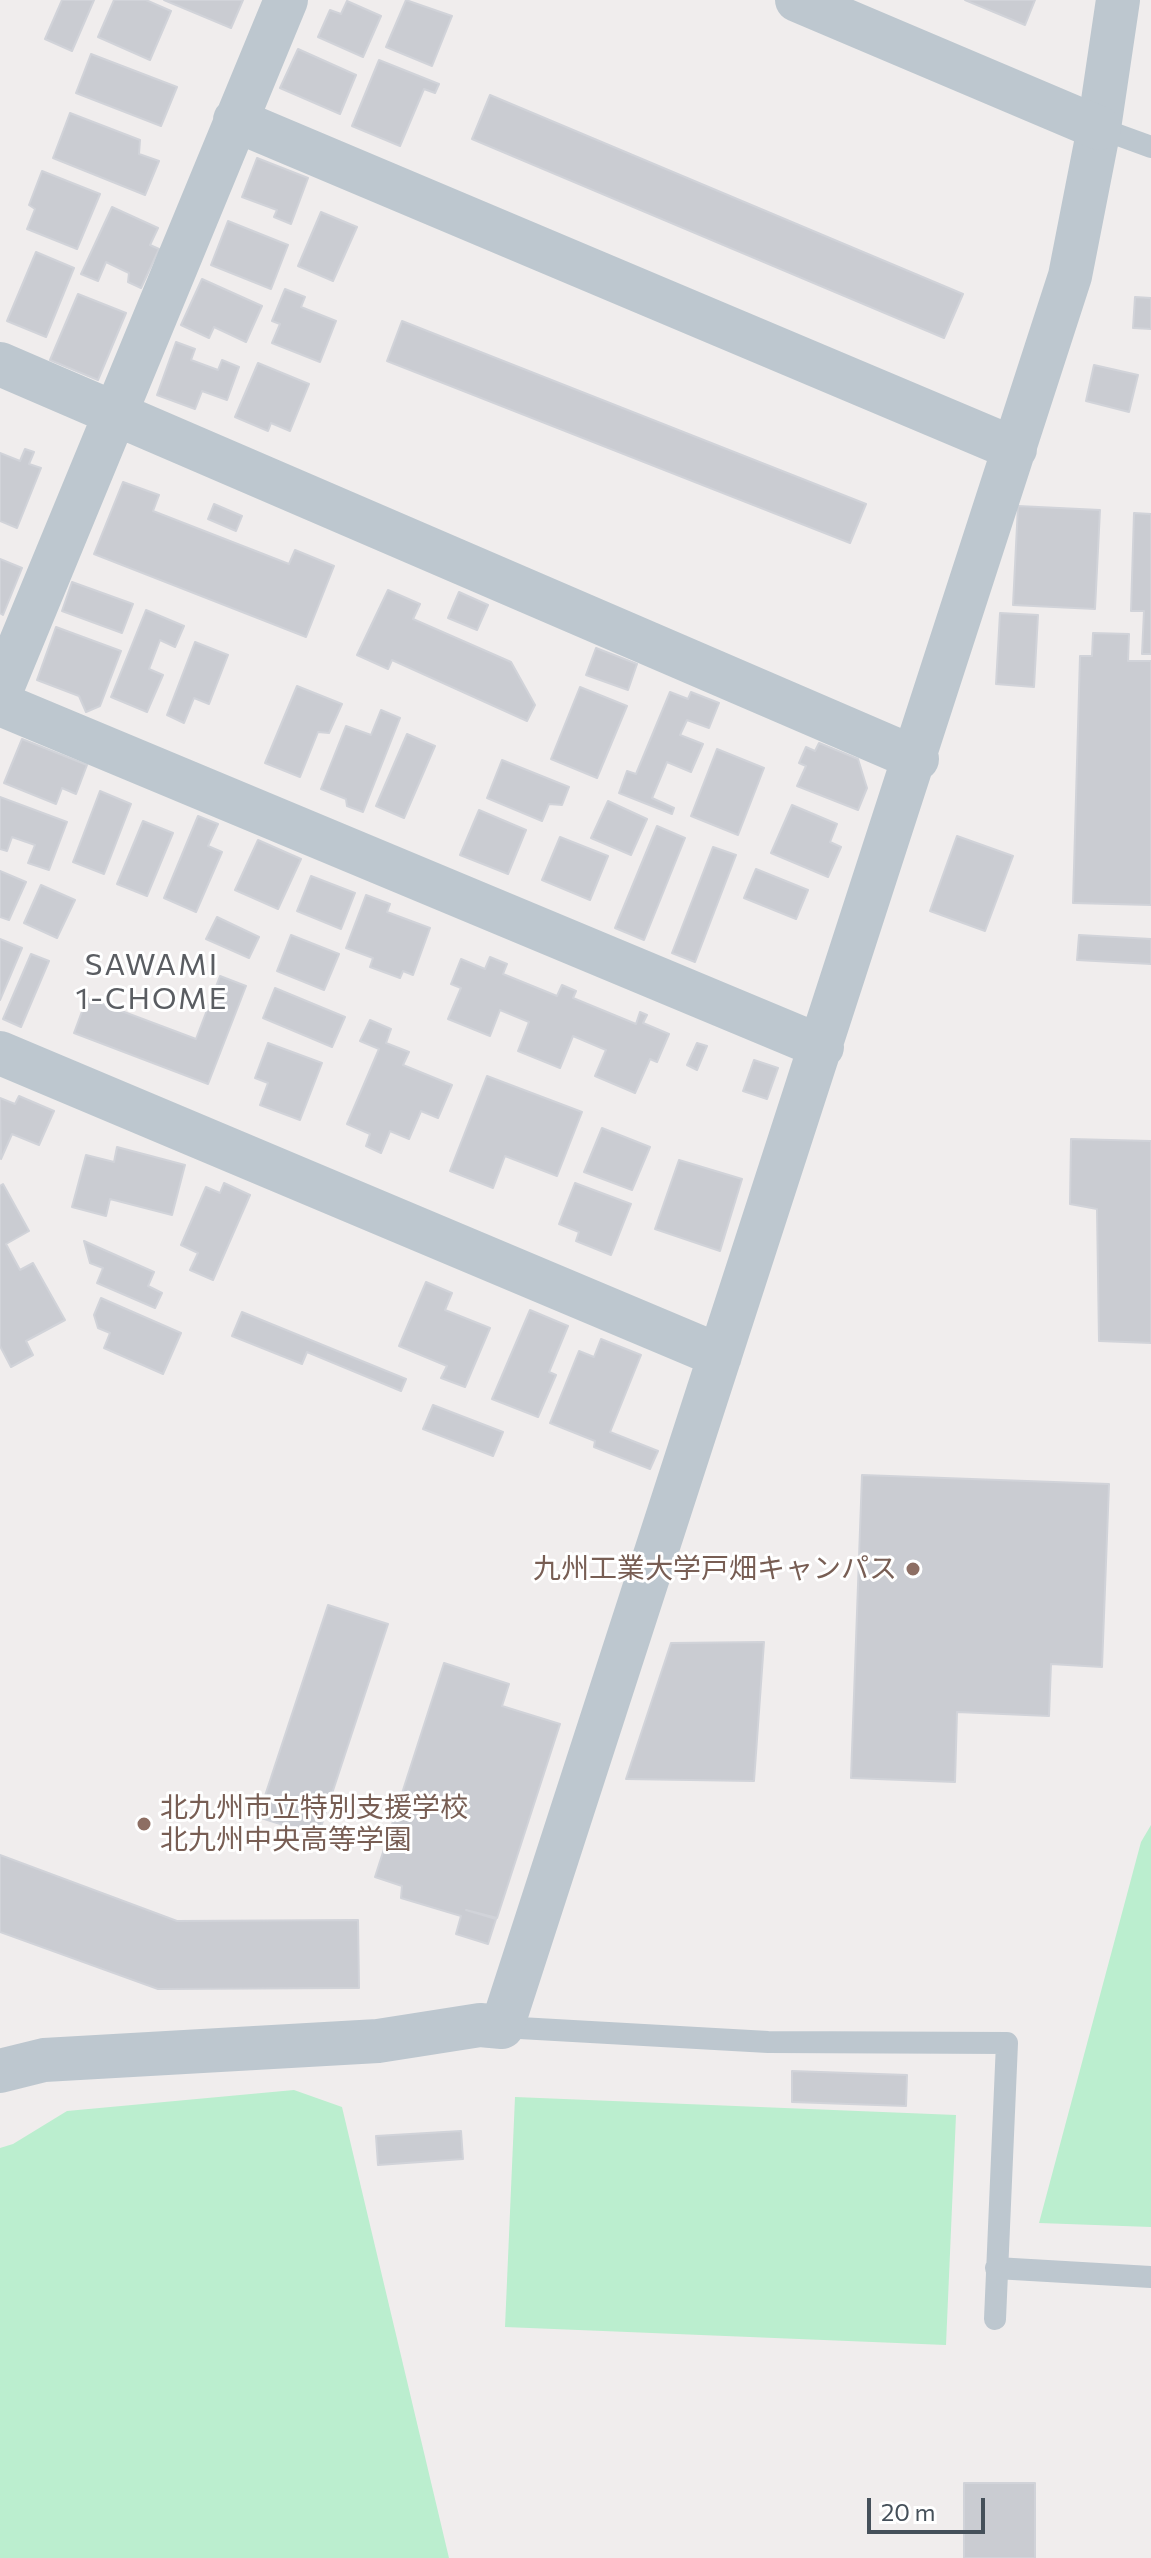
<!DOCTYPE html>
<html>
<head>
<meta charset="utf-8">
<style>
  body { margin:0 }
  #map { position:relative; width:1151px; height:2558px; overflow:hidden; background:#f0eded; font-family:Commissioner,sans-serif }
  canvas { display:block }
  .scale { position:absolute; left:867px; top:2498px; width:118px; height:36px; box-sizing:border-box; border:4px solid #45505a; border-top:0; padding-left:10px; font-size:24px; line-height:28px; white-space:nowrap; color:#45505a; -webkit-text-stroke:6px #fff; paint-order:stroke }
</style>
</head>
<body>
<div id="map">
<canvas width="1151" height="2558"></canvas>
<div class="scale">20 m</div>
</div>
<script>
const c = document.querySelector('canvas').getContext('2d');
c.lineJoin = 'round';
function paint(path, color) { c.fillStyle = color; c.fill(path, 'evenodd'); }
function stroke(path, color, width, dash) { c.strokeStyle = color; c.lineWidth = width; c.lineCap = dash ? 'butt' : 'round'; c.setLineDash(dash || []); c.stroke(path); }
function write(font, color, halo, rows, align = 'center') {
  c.font = font + ' Commissioner,"Noto Sans JP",sans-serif'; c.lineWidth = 6; c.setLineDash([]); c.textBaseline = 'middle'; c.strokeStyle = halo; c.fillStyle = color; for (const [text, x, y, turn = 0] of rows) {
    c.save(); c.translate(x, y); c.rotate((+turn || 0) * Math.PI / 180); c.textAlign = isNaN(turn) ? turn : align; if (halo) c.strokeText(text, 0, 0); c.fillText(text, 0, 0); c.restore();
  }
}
paint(new Path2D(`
  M1151,1825v402l-112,-4 102,-381z
  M294,2090l48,17 107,451h-449v-410l13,-4 54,-33z
  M515,2097l441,18 -10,230 -441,-18z`), '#bbeecf');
const building = new Path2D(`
  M62,0h32l-22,51 -27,-12z
  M114,0h32l25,11 -21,49 -52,-23z
  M164,0h79l-12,28z
  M406,0l46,16 -20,50 -46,-19z
  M965,0h70l-10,25z
  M347,1l34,15 -18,41 -45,-20 12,-27 11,4z
  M298,49l58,26 -16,39 -60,-26z
  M91,54l86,33 -16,39 -85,-33z
  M379,60l60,24 -4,9 -11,-4 -24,57 -48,-20z
  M490,95l473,199 -19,44 -472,-199z
  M70,113l70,27 -1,14 20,7 -14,34 -92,-37z
  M257,158l51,20 -17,46 -17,-7 3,-7 -35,-13z
  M42,171l58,23 -23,55 -50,-20 8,-20 -6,-4z
  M112,207l46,21 -8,17 9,4 -18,39 -13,-6 1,-9 -23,-11 -8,19 -17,-7z
  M321,212l36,15 -24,54 -35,-15z
  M228,221l60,24 -17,44 -60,-24z
  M36,252l38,16 -28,69 -39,-16z
  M202,279l60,27 -16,36 -32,-15 -5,11 -28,-13z
  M285,289l20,8 -4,10 35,14 -16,41 -48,-19 8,-19 -8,-3z
  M78,294l48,19 -28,67 -48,-20z
  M1135,297l16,1v31l-18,-1z
  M402,321l464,183 -16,39 -463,-182z
  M176,342l19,7 -4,11 27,10 4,-10 17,7 -12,33 -25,-9 -7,18 -38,-14z
  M258,363l51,21 -19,47 -19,-8 -3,8 -33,-14z
  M1094,365l44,10 -9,37 -43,-11z
  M25,449l9,3 -5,12 12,4 -24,60 -17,-7v-68l20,8z
  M123,482l36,13 -6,16 136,53 6,-14 39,16 -28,71 -212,-83z
  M214,504l28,12 -6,15 -28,-12z
  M1018,506l82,4 -5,99 -82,-4z
  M1134,513l17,1v140h-9l2,-43h-13z
  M0,559l22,9 -19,47 -3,-2z
  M72,582l61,22 -11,29 -60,-22z
  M388,590l32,14 -7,15 98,43 24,43 -8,16 -135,-61 -4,9 -31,-14z
  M459,592l29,13 -11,25 -29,-12z
  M146,610l38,16 -9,21 -15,-7 -11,29 14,6 -16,37 -36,-15z
  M1000,613l38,2 -4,72 -38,-3z
  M56,627l65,24 -21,55 -14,6 -7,-16 -42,-16z
  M1093,633l36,1 -1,27h23v244l-78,-2 7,-247h12z
  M195,642l33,13 -19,49 -15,-6 -10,25 -17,-8z
  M596,648l41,16 -9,26 -42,-15z
  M297,686l45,18 -13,29 -11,-1 -18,45 -35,-14z
  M580,687l47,19 -30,72 -46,-19z
  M670,692l18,7 3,-7 28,11 -10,25 -22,-8 -7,15 23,9 -12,28 -24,-10 -15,36 22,10 -2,6 -53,-21 8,-22 9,3z
  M381,710l19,8 -37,94 -16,-6 -1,-7 -25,-10 25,-63 25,9z
  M407,734l28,12 -31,72 -28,-12z
  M22,739l65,26 -11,29 -14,-6 -6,16 -52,-21z
  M819,743l39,16 9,29 -9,22 -61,-24 9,-20 -7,-3 7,-16 9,4z
  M717,749l47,19 -26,67 -47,-19z
  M502,760l67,27 -7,18 -13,-1 -7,17 -55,-23z
  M100,791l31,13 -27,70 -31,-12z
  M0,797l67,25 -18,48 -21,-7 7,-18 -23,-8 -5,14 -7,-2z
  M608,801l39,18 -16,36 -40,-17z
  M792,805l45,19 -7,18 11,5 -13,30 -57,-24z
  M479,810l47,20 -18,44 -48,-19z
  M198,816l20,8 -10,22 14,6 -26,60 -32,-14z
  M143,821l30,12 -26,63 -30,-12z
  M657,826l28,12 -41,102 -29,-12z
  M957,836l56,20 -28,75 -55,-20z
  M560,837l48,19 -18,44 -48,-20z
  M258,840l43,19 -23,50 -43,-19z
  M713,847l23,8 -41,107 -23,-9z
  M756,869l52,21 -12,29 -52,-21z
  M0,871l26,11 -17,38 -9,-3z
  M311,876l44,17 -14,36 -44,-18z
  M41,885l34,15 -18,38 -33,-15z
  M366,895l24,9 -3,8 43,16 -17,47 -10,-4 -3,7 -30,-11 3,-9 -27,-10z
  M217,917l42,20 -10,21 -43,-19z
  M291,935l48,19 -15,36 -47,-19z
  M1079,935l72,4v25l-74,-4z
  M0,939l22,9 -22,52z
  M31,954l18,7 -28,66 -18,-8z
  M490,957l17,7 -4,10 54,22 5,-11 14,6 -3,7 63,26 4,-12 7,3 -4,8 26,11 -12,28 -7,-3 -15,34 -40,-17 11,-26 -33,-14 -13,32 -42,-17 11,-29 -29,-12 -10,26 -42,-17 13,-31 -10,-4 10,-25 24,10z
  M220,976l26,10 -38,98 -134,-51 13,-35 109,41z
  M275,988l70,29 -13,30 -69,-29z
  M370,1020l21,9 -5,14 23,9 -6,13 49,20 -14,33 -17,-7 -12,28 -19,-8 -9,22 -15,-7 4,-12 -23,-10 32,-75 -19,-8z
  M268,1043l54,20 -22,57 -40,-15 8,-22 -13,-5z
  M697,1043l10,3 -10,24 -10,-5z
  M754,1060l24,8 -11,31 -24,-8z
  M487,1076l95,36 -25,64 -52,-20 -12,32 -43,-17z
  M19,1096l35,15 -15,34 -27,-11 -11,25 -1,-61 15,6z
  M602,1128l48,19 -18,43 -48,-18z
  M1071,1139l80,2v202l-52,-2 -2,-132 -27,-5z
  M117,1147l68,18 -13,50 -62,-16 -4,17 -34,-9 14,-52 28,7z
  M679,1160l63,19 -22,72 -65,-22z
  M224,1183l26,12 -37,85 -23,-10 8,-17 -17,-8 25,-58 14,6z
  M575,1183l56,21 -20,51 -35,-14 3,-9 -20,-8z
  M3,1184l26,47 -23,13 14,26 13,-7 32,57 -39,21 7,14 -22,12 -11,-21v-160z
  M84,1241l70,31 -6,14 14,7 -7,15 -58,-25 6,-15 -13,-5z
  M426,1282l26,11 -7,17 45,18 -25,59 -24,-9 6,-12 -48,-20z
  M101,1298l80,35 -18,41 -59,-26 6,-15 -12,-5 -4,-13z
  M530,1310l38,16 -19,46 7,3 -18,42 -46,-18z
  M242,1312l164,67 -5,12 -94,-39 -5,12 -70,-28z
  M601,1339l40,16 -31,77 48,19 -8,18 -56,-22 1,-6 -45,-18 29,-72 15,6z
  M433,1405l70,27 -10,24 -70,-27z
  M862,1475l247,9 -7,183 -51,-3 -2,52 -92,-4 -2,70 -104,-4z
  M328,1605l60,19 -70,212 -60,-19z
  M764,1642l-10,139 -128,-2 45,-136z
  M444,1663l65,21 -7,22 58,18 -63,194 -31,-8 30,9 -8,25 -32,-10 5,-18 -60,-18 1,-12 -27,-9z
  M0,1855l177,66 181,-1 1,68 -201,1 -158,-57z
  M792,2071l115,4 -1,31 -114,-4z
  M461,2131l2,28 -85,6 -2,-29z
  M964,2483h71v75h-71z`);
paint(building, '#caccd2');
stroke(building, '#d1d3d9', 2);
stroke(new Path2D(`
  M1099,128l52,19
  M502,2027l266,15 239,1 -12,276
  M996,2268l155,9`), '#bdc7cf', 22);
stroke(new Path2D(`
  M235,120l780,329
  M0,364l917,395
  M0,693l286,-693
  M0,704l822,343
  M0,1053l720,303
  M0,2071l44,-11 334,-19 102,-16 22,2 568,-1751 29,-148 19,-128`), '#bdc7cf', 44);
stroke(new Path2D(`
  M797,0l302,128`), '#bdc7cf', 44);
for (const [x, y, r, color] of [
  [913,1569,8,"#8d6e63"],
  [144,1824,8,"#8d6e63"]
]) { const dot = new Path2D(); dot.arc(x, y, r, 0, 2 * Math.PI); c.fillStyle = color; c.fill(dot); stroke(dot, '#fff', 3); }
write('28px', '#785e54', '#fff', [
  ["九州工業大学戸畑キャンパス",897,1569],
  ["北九州市立特別支援学校",160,1808,"left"],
  ["北九州中央高等学園",160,1840,"left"]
], 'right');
c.letterSpacing = '2px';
write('30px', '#5a5d62', '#fff', [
  ["SAWAMI",152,965],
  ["1-CHOME",152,999]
]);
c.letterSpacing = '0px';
</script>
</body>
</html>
